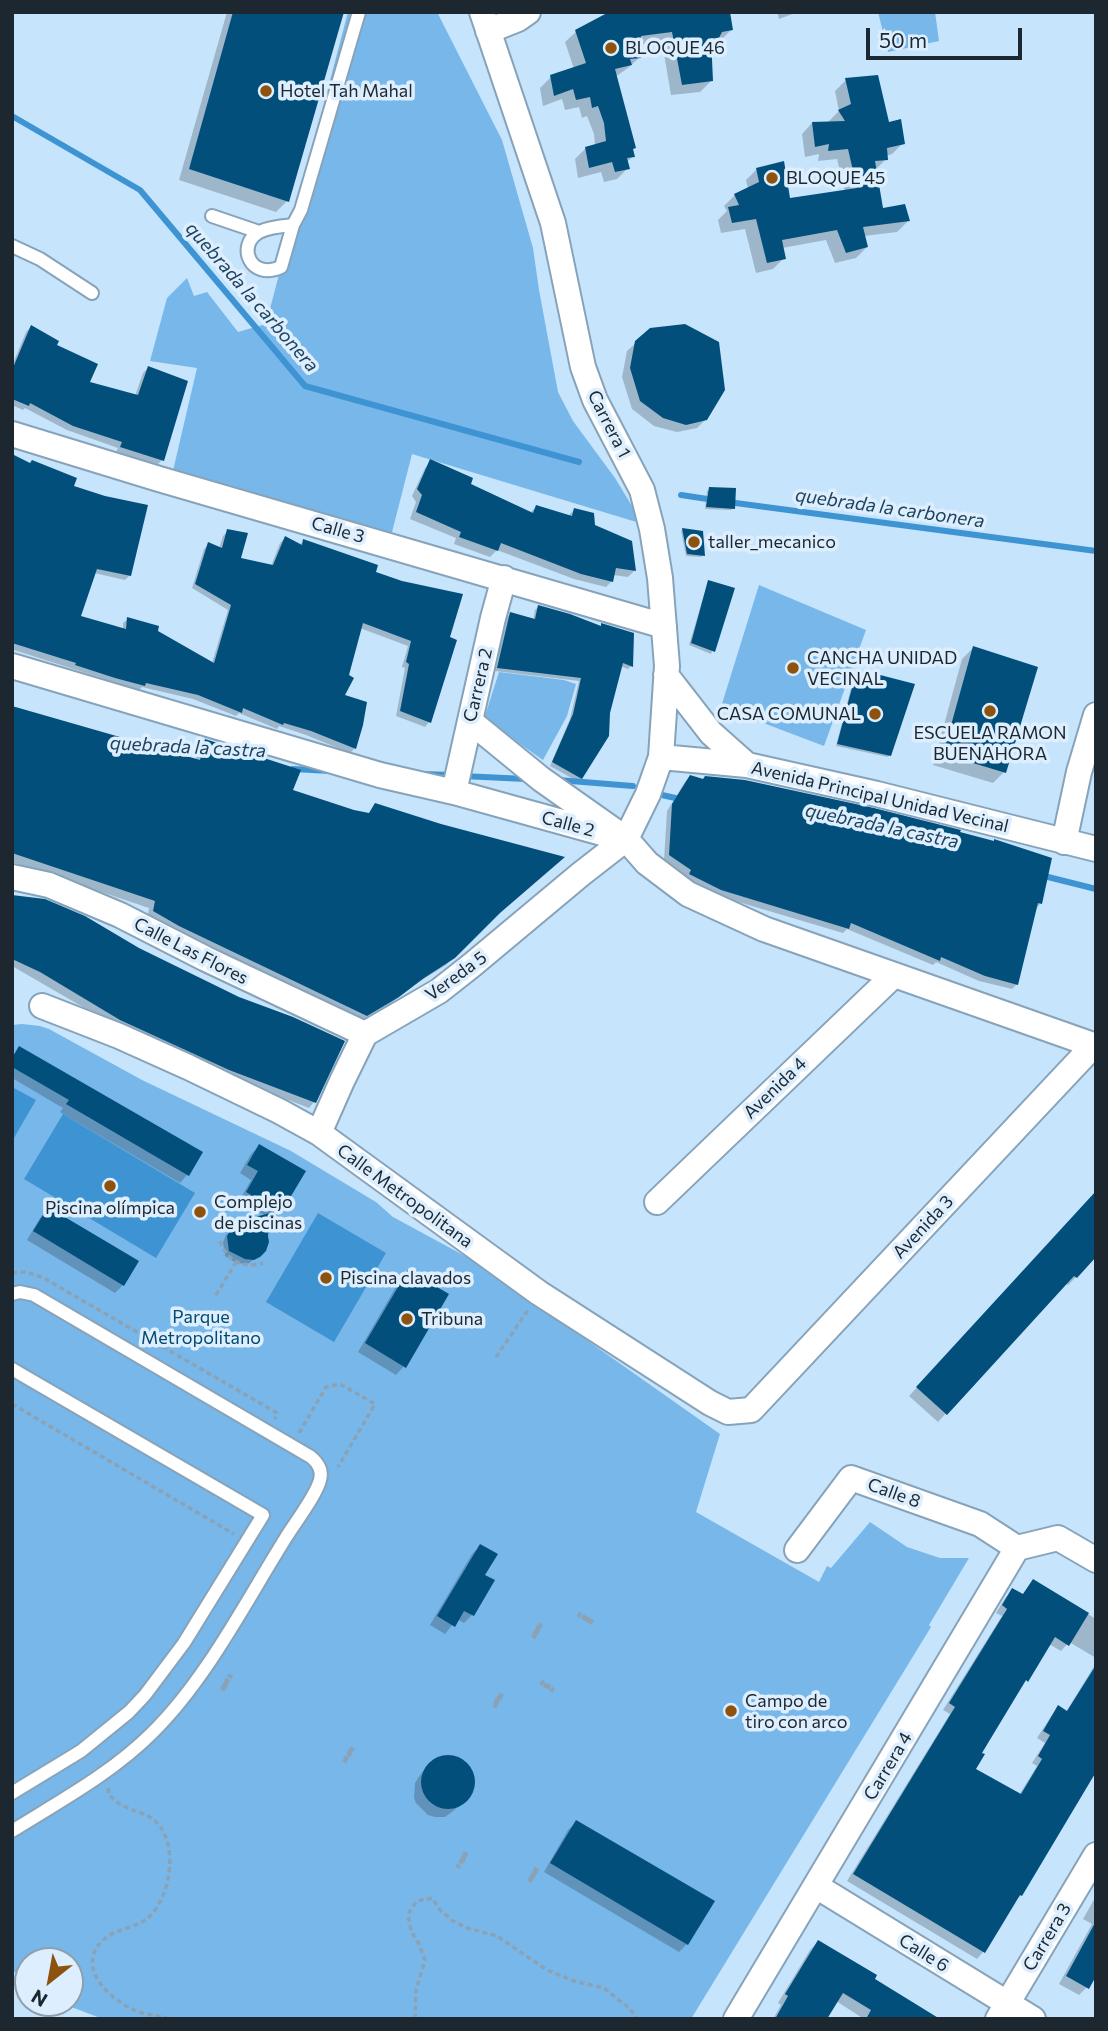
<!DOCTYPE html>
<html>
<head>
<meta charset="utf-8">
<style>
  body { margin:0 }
  #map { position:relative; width:1108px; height:2031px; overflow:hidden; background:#c6e4fc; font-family:Commissioner,sans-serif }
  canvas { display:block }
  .frame { position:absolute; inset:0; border:14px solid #1c2730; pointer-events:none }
  .north { position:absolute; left:14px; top:1947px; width:70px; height:70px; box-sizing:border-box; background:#ddeffe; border:2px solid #909fac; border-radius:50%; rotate:211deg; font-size:19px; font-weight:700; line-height:28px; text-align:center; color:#1c2730 }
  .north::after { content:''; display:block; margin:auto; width:24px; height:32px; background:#8d530e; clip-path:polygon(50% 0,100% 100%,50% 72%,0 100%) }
  .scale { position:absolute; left:866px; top:28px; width:156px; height:32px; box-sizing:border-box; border:4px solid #1c2730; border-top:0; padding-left:9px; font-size:21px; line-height:24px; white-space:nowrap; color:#1c2730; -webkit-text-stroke:5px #ddeffe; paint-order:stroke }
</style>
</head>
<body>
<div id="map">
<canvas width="1108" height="2031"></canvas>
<div class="frame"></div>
<div class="north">N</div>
<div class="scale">50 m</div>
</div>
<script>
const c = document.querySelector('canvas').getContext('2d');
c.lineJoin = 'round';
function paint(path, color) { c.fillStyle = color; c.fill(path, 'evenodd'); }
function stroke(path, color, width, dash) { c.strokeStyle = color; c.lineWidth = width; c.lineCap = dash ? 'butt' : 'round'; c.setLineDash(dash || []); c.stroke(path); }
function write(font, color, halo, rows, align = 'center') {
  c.font = font + ' Commissioner,sans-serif'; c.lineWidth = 7; c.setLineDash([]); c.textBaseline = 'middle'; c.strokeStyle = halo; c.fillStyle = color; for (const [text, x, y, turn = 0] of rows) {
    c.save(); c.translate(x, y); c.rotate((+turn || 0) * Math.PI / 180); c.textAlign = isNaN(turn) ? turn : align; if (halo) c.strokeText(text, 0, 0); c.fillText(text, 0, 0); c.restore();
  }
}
paint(new Path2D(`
  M348,12h89l65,128 31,108 6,42 19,102 15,29 42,57 28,46 -231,-70 -21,82 -219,-61 25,-107 -47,-7 17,-63 20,-20 7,18 13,-4 31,40 28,-8z
  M878,12h57l4,29 -51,11z
  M759,585l107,45 -42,116 -103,-39z
  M499,672l65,8 12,4 -9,32 -24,44 -59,-41z
  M22,1024l18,2 9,3 93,51 149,71 85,51 17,15 83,45 244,172 -24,78 123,70 8,-16 4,2 39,-46 37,25 33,11h29l-40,67 2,2 -240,392h-588l-42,-16h9v-42h-42v22l-16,-13v-945z`), '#78b7e9');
paint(new Path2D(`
  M12,1087l24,13 -22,38 -2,-1z
  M63,1114l132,79 -39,65 -132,-79z
  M318,1213l68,40 -52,89 -68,-40z`), '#3e94d2');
paint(new Path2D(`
  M227,12h115l-55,189 -11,11 -97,-32z
  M729,12l2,18 -11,11 -8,1 -3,3 2,36 -11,11 -29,3 -9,-53 -23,3 1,12 -12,11 -13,9 18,79 -6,6 1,6 -11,11 -13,3 -3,-10 -23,6 -3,-19 11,-11 9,-2 -1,-12 -7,-18 -5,2 -3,-11 -14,3 -3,-11 -19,7 -3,-18 11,-11 23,-8 -9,-27 12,-11 109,-15z
  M777,12h18v1l-16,6z
  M846,80l42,44 15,19 -11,11 -6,2v3l-12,12 7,39 27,11 -11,11 -33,4 3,11 -11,11 -21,5 -9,-23 -44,8 2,10 -11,11 -17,4 -11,-44 -24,4 -3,-13 9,-9 -3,-5 11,-11 13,-6 -2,-9 11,-11 31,31 57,-8 -8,-33 -19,2 1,-7 -14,3 -3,-23 10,-11h15l12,-12 -4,-20z
  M31,327l24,19 32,37 48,13 8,-23 5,-5 14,92 -5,5 -41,-13 2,-4 -51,-18 -42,-22 -2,2 -11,-5v-39l14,-34z
  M650,330l56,89 -9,9 -20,4 -23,-6 -22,-17 -10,-32 5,-26z
  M12,456l60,31 58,88 -5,5 -31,-7 -16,44 45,13v-7l5,-4 84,44 16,-53 -36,-22 12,-39 5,-5 10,5 4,-13 5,-5 11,28 32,7 9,-23 5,-5 14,7 5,-4 70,32 74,65 7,3 -26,81 -4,5 -29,-11 9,-48 -3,-1 6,-21 -48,-18 -18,68 20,29 -8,24 -4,4 -44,-18 -27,-9 -2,3 -38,-16 -3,3 -43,-17 -51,-12 -3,3 -125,-40 -2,2z
  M431,462l38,23 61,28 6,-6 32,9 6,-6 20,16 36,16 4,29 -6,6 -15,-2 -1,6 -6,6 -32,-8 -77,-29 -7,7 -36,-13 2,-6 -46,-19 6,-17 -4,-6 13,-28z
  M710,489l23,19 -2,2 -26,-1 2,-18z
  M683,529l20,26 -2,2 -15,-1 -5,-25z
  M708,582l24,8 -21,64 -22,-9z
  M538,607l61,20 3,-2 29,41 -3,3 -8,-3 -39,112 -4,3 -27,-15 20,-47 9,-38 -84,-10 12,-54 4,-3 22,7 2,-11z
  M973,648l31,124 -11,11 -60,-18 29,-106z
  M857,671l33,84 -2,2 -52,-11 19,-73z
  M12,707l183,53 3,-12 8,-7 84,50 77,24 9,-10 114,116 -44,44 -32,20 -24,19 -32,18 -211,-103 2,-11 -137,-46z
  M690,777l351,126 -7,7 -17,74 -5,5 -33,-8 -43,-19 -3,3 -86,-36 -4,4 -128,-38 -30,-16 1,-3 -22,-16 3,-49 18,-29z
  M12,896l126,54 100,49 105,43 -29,60 -5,6 -85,-33 -110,-50 -102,-59z
  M20,1049l181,104 -14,22 -7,8 -120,-71 3,-4 -51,-30v-22z
  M259,1146l21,66 -8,8 -4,-3 -10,39 -10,8 -12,-1 -11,-7 -2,-14 3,-7 6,-6 34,-13 -27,-15 12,-21 -11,-7 11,-19z
  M1096,1193l-20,84 -8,8 -3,-2 -127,139 -29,-26z
  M48,1210l75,75 -8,8 -88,-53 13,-22z
  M408,1272l-4,94 -8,9 -38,-23 42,-72z
  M480,1546l3,29 -11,40 -8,8 -7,-4 -12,15 -15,-9 42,-71z
  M1033,1581l63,38v39l-27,-16 -8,9 -12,-7 -69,109 -6,17 45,25 18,-29 -5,-3 13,-20 -8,-5 15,-23 7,-7 7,4 30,-49v104l-75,128 -7,7 -31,50 -6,7 -130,-78 103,-167 -7,-4 59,-94 -6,-3 10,-16 7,-7 9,5z
  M447,1756l18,6 7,9 1,5 -3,17 -13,15 -12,9h-10l-7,-2 -12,-12 -2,-5 1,-15 5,-8 8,-9 9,-7z
  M576,1822l111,122 -8,8 -135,-80 24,-42z
  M1096,1896v75l-9,16 -8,8 -20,-11 33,-60 -9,-5z
  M818,1942l54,38 65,39h-73l-28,-18 -11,18h-52l8,-14 -3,-2 32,-53z`), '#0003');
stroke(new Path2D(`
  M12,116l128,74 165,196 274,76
  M681,495l33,5
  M728,502l368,49
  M293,769l38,2
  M422,774l28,1
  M462,776l64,3
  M558,780l75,6
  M662,795l22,5
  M1040,875l56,14`), '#3e94d2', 6);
paint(new Path2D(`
  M233,12h111l-55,190 -100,-33z
  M609,12h78l1,2 42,-2 3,18 -11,2 -3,6h-8l2,43 -31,4 -10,-53 -31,4v22l-11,1 2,6 -17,4 21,79 -3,1 2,8 -8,1 3,11 -15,3 -3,-10 -23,6 -4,-21 21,-6 -2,-18 -6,-17 -6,2 -2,-11 -14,3 -3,-11 -19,7 -4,-21 36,-12 -11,-33z
  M878,75l11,47 12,-3 4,25 -18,4 1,12 -13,1 8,47 22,-4 5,17 -47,6 5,20 -22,6 -9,-23 -55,10 4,19 -19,4 -11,-44 -24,4 -4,-16 11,-2 -5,-11 25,-12 -3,-14 28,-7 6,37 67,-10 -9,-39 -20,2 1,-7 -14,3 -3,-25 33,-1 -7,-11 13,-6 -6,-26z
  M685,324l34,18 6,48 -18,30 -21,5 -23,-7 -23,-17 -10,-33 5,-27 15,-13z
  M31,325l28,16 -2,4 41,19 -8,18 48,13 10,-29 40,15 -24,80 -44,-14 2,-5 -49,-16 -43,-23 -1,3 -17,-7v-29z
  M12,454l18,9 2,-3 45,18 -3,8 31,10 43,9 -17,71 -34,-7 -16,47 45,13 1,-12 32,9 -1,5 56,32 17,-58 -36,-21 13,-42 14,6 5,-19 21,4 -7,25 32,7 12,-29 17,9 1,-6 75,26 -2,7 26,9 61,13 -13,43 7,3 -26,83 -31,-12 9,-47 -3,-2 5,-21 -48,-18 -14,52 5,3 -9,17 22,7 -4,23 -7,24 -45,-18 -27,-8 -1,2 -40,-17 -1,5 -44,-18 -52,-12 -1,3 -30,-8 -40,-13 1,-2 -64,-20z
  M430,459l43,19 -2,6 62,29 3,-8 36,11 2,-8 20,5 1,12 37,16 4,30 -20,-3 -3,14 -32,-8 -80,-31 -3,8 -39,-14 2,-5 -45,-20 6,-17 -5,-6z
  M709,487l27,1 -1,21 -29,-2z
  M682,528l21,3 2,25 -18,-2z
  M708,580l27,8 -20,64 -24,-9z
  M538,605l32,9 31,12v-3l33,10 -1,34 -10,-4 -13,50 -1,23 -27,43 -30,-17 21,-48 8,-36 -84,-10 13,-56 25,7z
  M973,646l65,21 -32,106 -63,-19z
  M857,669l58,15 -24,72 -54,-12z
  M12,706l188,54 5,-21 96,31 -8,20 61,20 15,3 6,-10 66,21 124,33 -65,56 -45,45 -31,20 -25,19 -32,19 -188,-90 -26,-15 2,-10 -143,-48z
  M690,775l13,4 2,-3 40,4 129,28 87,22 -1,2 34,9v-2l58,19 -10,46 -4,-1 -20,82 -33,-9 -44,-19 -1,4 -89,-38 -2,6 -128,-39 -32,-16 2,-4 -22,-15 3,-51z
  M12,895l33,4 40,17 54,32 100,49 54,20 52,24 -29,62 -87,-33 -109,-50 -80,-48 -28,-13z
  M19,1046l184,106 -14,24 -123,-72 3,-4 -57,-33v-9z
  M259,1144l47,27 -25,42 -35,-21 12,-21 -11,-6z
  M1096,1191v66l-19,21 -3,-2 -127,139 -31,-28z
  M48,1207l91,54 -15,25 -91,-55z
  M270,1213l-2,23 1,6 -3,9 -6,6 -6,3 -9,-1 -16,-8 -2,-15 7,-11 6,-4z
  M408,1270l41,24 -43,74 -41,-25z
  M480,1544l18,10 -13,21 10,5 -21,36 -10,-5 -9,16 -18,-11z
  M1033,1579l56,34 -20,33 -14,-9 -27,45 -2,-2 -44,73 3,1 -9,15 45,25 21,-35 -4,-3 12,-21 -7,-4 15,-26 9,6 29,-46v107l-74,124 -2,-1 -35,58 -132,-79 102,-167 -6,-4 58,-94 -5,-4 10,-17 11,6z
  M421 1782a27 27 0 1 1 54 0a27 27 0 1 1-54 0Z
  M576,1820l139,81 -27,44 -138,-82z
  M1096,1921v55l-7,13 -23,-13z
  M818,1940l59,35 -2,4 65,40h-74l5,-9 -28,-17 -16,26h-52l13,-23 -3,-2z`), '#024f7c');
const service = new Path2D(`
  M212,216l47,16
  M293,225c-11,1 -24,2 -34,7 -23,13 -9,49 22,35l12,-42 8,-15 58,-198
  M12,246l28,13 52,34
  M12,1294l8,-2 14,3 277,162c7,6 12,13 9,23 -4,16 -26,44 -35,59 -40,64 -79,141 -133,194 -40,40 -92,68 -140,98
  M12,1369l251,146 -79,128 -39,52 -16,17 -48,39 -69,42`);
const minor = new Path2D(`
  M488,31l30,-12 10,-7
  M12,434l147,45 505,147
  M12,666l368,109 74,17 155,43
  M666,675l45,58 36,32
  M470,721l71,58 85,60 21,24 41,31 76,35 332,117
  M661,757l86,8 130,29 219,55
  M454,792l39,-174 11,-40
  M1064,842l15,-70 17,-57
  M12,877l37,8 71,30 86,44 159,75
  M42,1006l77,30 69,31 91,44 40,22 220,160 171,110 18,9 23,-2 343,-365
  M319,1133l23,-52 23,-47 74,-43 33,-26 109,-91 45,-35 22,-45 13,-37 6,-91 -7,-88 -8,-49 -10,-39 -47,-90 -12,-33 -30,-144 -71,-211
  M657,1202l237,-227
  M797,1550l54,-72 129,46 37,24
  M816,1886l217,133
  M736,2019l281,-471 41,-10 38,22
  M998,2019l98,-164`);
stroke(service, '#87a3ba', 16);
stroke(minor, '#87a3ba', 28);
stroke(new Path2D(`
  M220,1241c7,20 23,28 43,22
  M12,1273l13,-1 17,5 235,136 -2,6
  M216,1295l20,-33
  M496,1357l32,-47
  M12,1404l222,130
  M299,1433l27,-46 14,-3 35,20 -37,63
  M578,1617l3,-5
  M582,1619l3,-4
  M585,1621l2,-5
  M587,1622l3,-4
  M538,1624l5,3
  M590,1624l3,-5
  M536,1627l5,3
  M535,1630l4,3
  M533,1632l5,3
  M532,1635l4,3
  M228,1675l5,3
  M225,1679l5,3
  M224,1682l4,3
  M222,1685l5,2
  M541,1685l3,-5
  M221,1687l4,3
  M545,1688l2,-5
  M548,1689l2,-5
  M551,1692l3,-5
  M499,1694l5,3
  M497,1697l5,2
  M495,1699l5,3
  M494,1702l5,3
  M493,1705l4,2
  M350,1748l4,2
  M348,1750l5,3
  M347,1753l4,3
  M344,1757l5,3
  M343,1760l4,2
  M108,1788l1,7c4,3 8,8 13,10 13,8 26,7 37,20 19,24 11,71 -9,91 -12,12 -29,11 -43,21 -34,25 -2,60 27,73 11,5 24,5 36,9
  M463,1853l5,2
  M462,1855l5,3
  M461,1858l4,3
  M459,1861l4,2
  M456,1865l5,3
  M534,1868l5,3
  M533,1871l5,2
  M531,1874l5,2
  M530,1876l4,3
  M528,1879l5,3
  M415,2019l1,-29 9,-30 -6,-16 -8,-13 -3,-17 9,-13 15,-3 9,13 12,10 14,7 30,8 50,34 27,11 30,7 26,21 8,10`), '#8ba2b5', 3.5, [5, 3.5]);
stroke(service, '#fff', 12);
stroke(minor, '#fff', 24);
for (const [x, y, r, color] of [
  [611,48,7,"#8d530e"],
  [266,91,7,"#8d530e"],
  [772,178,7,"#8d530e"],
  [694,542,7,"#8d530e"],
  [793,668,7,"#8d530e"],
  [990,711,7,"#8d530e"],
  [875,714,7,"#8d530e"],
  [110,1186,7,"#8d530e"],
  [200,1212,7,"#8d530e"],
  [326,1278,7,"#8d530e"],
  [407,1319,7,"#8d530e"],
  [731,1711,7,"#8d530e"]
]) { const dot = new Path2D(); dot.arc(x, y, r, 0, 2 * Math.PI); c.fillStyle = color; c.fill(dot); stroke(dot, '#ddeffe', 2.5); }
write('18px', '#1c2730', '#ddeffe', [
  ["BLOQUE 46",625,48],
  ["Hotel Tah Mahal",280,91],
  ["BLOQUE 45",786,178],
  ["taller_mecanico",708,542],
  ["CANCHA UNIDAD",807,658],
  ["VECINAL",807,679],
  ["CASA COMUNAL",861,714,"right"],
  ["ESCUELA RAMON",990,733,"center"],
  ["BUENAHORA",990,754,"center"],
  ["Complejo",214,1202],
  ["de piscinas",214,1223],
  ["Piscina olímpica",110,1208,"center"],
  ["Piscina clavados",340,1278],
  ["Tribuna",421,1319],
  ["Campo de",745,1701],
  ["tiro con arco",745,1722]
], 'left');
write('18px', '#1c2730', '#ddeffe', [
  ["Carrera 1",609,424,63],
  ["Calle 3",338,530,16],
  ["Carrera 2",478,685,-77],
  ["Avenida Principal Unidad Vecinal",880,797,13],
  ["Calle 2",568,824,15],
  ["Calle Las Flores",191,951,27],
  ["Vereda 5",456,976,-36],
  ["Avenida 4",775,1088,-44],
  ["Calle Metropolitana",405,1196,36],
  ["Avenida 3",923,1227,-47],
  ["Calle 8",894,1493,20],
  ["Carrera 4",888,1766,-59],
  ["Carrera 3",1047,1937,-59],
  ["Calle 6",924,1953,32]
]);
write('18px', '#024870', '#ddeffe', [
  ["Parque",201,1317],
  ["Metropolitano",201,1338]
]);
write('italic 19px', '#1f425d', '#ddeffe', [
  ["quebrada la carbonera",252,297,49],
  ["quebrada la carbonera",890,508,8],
  ["quebrada la castra",188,747,3],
  ["quebrada la castra",882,826,12]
]);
</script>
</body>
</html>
